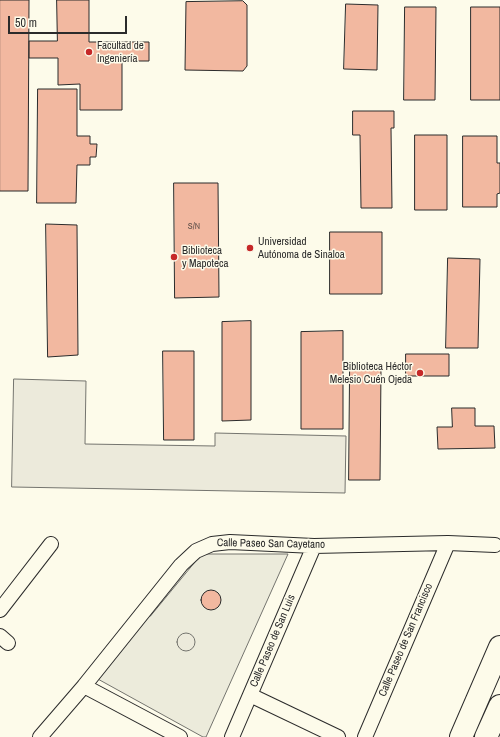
<!DOCTYPE html>
<html>
<head>
<meta charset="utf-8">
<style>
  body { margin:0 }
  #map { position:relative; width:500px; height:737px; overflow:hidden; background:#fdfbea; font-family:"Archivo Narrow",sans-serif }
  canvas { display:block }
  .scale { position:absolute; left:8px; top:16px; width:119px; height:18px; box-sizing:border-box; border:2px solid #2b2b2b; border-top:0; padding-left:5px; font-size:12px; line-height:14px; white-space:nowrap; color:#2b2b2b; -webkit-text-stroke:3px #fdfbea; paint-order:stroke }
</style>
</head>
<body>
<div id="map">
<canvas width="500" height="737"></canvas>
<div class="scale">50 m</div>
</div>
<script>
const c = document.querySelector('canvas').getContext('2d');
c.lineJoin = 'round';
function paint(path, color) { c.fillStyle = color; c.fill(path, 'evenodd'); }
function stroke(path, color, width, dash) { c.strokeStyle = color; c.lineWidth = width; c.lineCap = dash ? 'butt' : 'round'; c.setLineDash(dash || []); c.stroke(path); }
function write(font, color, halo, rows, align = 'center') {
  c.font = font + ' "Archivo Narrow",sans-serif'; c.lineWidth = 3; c.setLineDash([]); c.textBaseline = 'middle'; c.strokeStyle = halo; c.fillStyle = color; for (const [text, x, y, turn = 0] of rows) {
    c.save(); c.translate(x, y); c.rotate((+turn || 0) * Math.PI / 180); c.textAlign = isNaN(turn) ? turn : align; if (halo) c.strokeText(text, 0, 0); c.fillText(text, 0, 0); c.restore();
  }
}
const green = new Path2D(`
  M202,554h86l-82,183h-3l-107,-59 52,-63 2,1z`);
paint(green, '#ecebdb');
stroke(green, '#74746e', 1);
const parking = new Path2D(`
  M14,379l72,2 -1,63 130,2v-13l131,3 -1,57 -333,-6z
  M177 642a9 9 0 1 1 18 0a9 9 0 1 1-18 0Z`);
paint(parking, '#eceadb');
stroke(parking, '#74746e', 1);
const building = new Path2D(`
  M0,0h29l-1,191h-28z
  M57,0h32v42h60v19h-27v49h-42v-26l-22,1v-27h-29v-17h28z
  M243,1l4,4v61l-4,5 -58,-1 1,-68z
  M346,4l32,1 -1,65 -33,-1z
  M405,7h31l-1,93h-31z
  M471,7h29v93h-29z
  M38,89h39v47h13v8h7l-1,13h-6v8h-13l-1,38h-39z
  M353,111h41v17h-3l1,80h-31l-1,-73h-7z
  M415,135h32v75h-32z
  M463,136h34v27h3v30l-3,1v13h-34z
  M174,183h44l1,114 -44,1z
  M46,224l31,1 1,130 -30,2z
  M330,232h52v62h-52z
  M448,258l32,1 -2,89h-32z
  M251,321v99l-29,1v-99z
  M343,331v98h-42v-97z
  M163,351h31v89h-30z
  M406,354h43v22h-43z
  M350,369h31l-1,111h-31z
  M452,408h23v18h19l1,22 -57,1 -1,-22h15z
  M201 600a10 10 0 1 1 20 0a10 10 0 1 1-20 0Z`);
paint(building, '#f2b8a0');
stroke(building, '#2b2b2b', 1);
const minor = new Path2D(`
  M0,610l51,-66
  M0,636l8,7
  M84,686l96,51
  M250,695l88,42
  M40,737l44,-51 97,-121 15,-14 16,-7 18,-2 84,4 134,-3 47,2
  M232,737l82,-191
  M365,737l83,-194`);
const primary = new Path2D(`
  M461,737l39,-90
  M486,737l14,-31`);
stroke(minor, '#2b2b2b', 16);
stroke(primary, '#2b2b2b', 24);
stroke(minor, '#fdfbea', 14);
stroke(primary, '#fdfbea', 22);
for (const [x, y, r, color] of [
  [89,52,4,"#c62828"],
  [250,248,4,"#c62828"],
  [174,257,4,"#c62828"],
  [420,373,4,"#c62828"]
]) { const dot = new Path2D(); dot.arc(x, y, r, 0, 2 * Math.PI); c.fillStyle = color; c.fill(dot); stroke(dot, '#fdfbea', 1.5); }
write('9px', '#5d4e48', null, [
  ["S/N",194,227]
]);
write('11px', '#2b2b2b', '#fdfbea', [
  ["Facultad de",97,46],
  ["Ingeniería",97,59],
  ["Universidad",258,242],
  ["Autónoma de Sinaloa",258,255],
  ["Biblioteca",182,251],
  ["y Mapoteca",182,264],
  ["Biblioteca Héctor",412,367,"right"],
  ["Melesio Cuén Ojeda",412,380,"right"]
], 'left');
write('11px', '#2b2b2b', '#fdfbea', [
  ["Calle Paseo San Cayetano",271,544,1],
  ["Calle Paseo de San Francisco",406,640,-67],
  ["Calle Paseo de San Luis",273,641,-67]
]);
</script>
</body>
</html>
